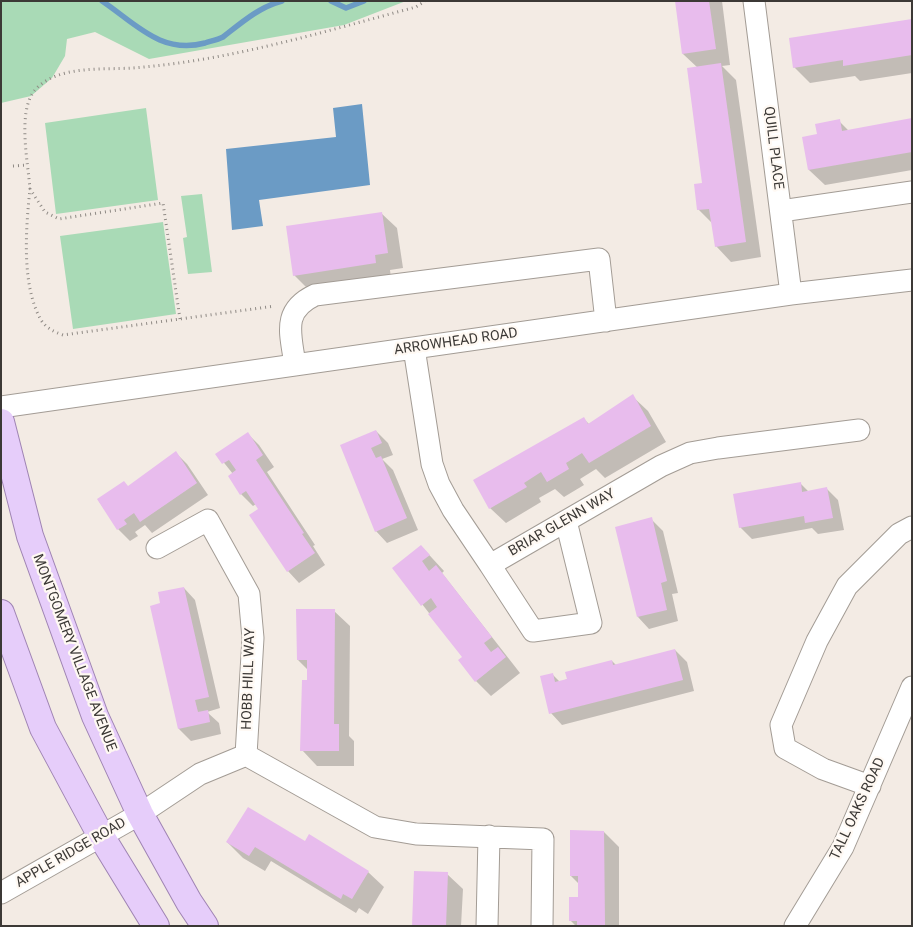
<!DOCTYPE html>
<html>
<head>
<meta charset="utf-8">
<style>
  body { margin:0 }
  #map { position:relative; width:913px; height:927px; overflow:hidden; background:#f3ebe4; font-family:Roboto,sans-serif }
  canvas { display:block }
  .frame { position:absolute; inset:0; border:2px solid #3c3936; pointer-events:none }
</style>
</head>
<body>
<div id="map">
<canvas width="913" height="927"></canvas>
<div class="frame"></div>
</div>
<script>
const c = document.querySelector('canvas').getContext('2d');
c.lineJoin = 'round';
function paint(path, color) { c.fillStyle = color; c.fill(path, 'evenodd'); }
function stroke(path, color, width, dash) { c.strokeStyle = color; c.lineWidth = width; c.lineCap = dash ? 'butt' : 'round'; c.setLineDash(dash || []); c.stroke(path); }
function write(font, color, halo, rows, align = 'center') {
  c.font = font + ' Roboto,sans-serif'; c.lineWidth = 4.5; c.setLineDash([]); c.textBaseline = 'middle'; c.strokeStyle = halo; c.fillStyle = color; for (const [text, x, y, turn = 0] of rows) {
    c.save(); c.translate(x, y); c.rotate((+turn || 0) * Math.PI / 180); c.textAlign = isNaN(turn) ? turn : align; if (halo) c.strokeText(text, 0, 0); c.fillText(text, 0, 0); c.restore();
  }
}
paint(new Path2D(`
  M1,1h405l-62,24 -195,34 -54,-27 -28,7 -2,17 -13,22 -21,18 -30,7z
  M146,108l12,92 -102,14 -11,-91z
  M202,194l10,78 -24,2 -5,-36 4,-1 -6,-41z
  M163,222l13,92 -103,15 -13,-93z`), '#a9dab6');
paint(new Path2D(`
  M362,104l8,81 -111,15 4,26 -31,4 -6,-81 110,-12 -3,-29z`), '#6b9bc5');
paint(new Path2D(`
  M676,1h46l8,64 -8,1 14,14 25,177 -30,5 -15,-16 -3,-22 -15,-15 6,-25 -6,-116 -15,-14z
  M912,21v52l-52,8 -5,-5 -45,7 -16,-16z
  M912,120v50l-87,15 -16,-15 9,-35 21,-14 10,10z
  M381,213l16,15 6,40 -13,2 1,8 -81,13 -16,-16z
  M632,396l16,15 18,31 -61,36 -9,-9 -16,10 4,6 -20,12 -9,-8 -16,9 2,4 -35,21 -16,-15 93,-90 6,6z
  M376,431l12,12 5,12 -11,4 11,11 25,60 -31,13 -11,-12 -35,-85z
  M248,434l11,11 15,22 -7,5 48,73 -2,1 12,19 -26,18 -11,-12 -29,-62 -3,-5 -3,2 -12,-12 -8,-20 -16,-20z
  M176,453l11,11 21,31 -56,38 -7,-8 -10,7 3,4 -8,5 -12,-12 -20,-29 30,-13z
  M800,483l9,9 18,-3 11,11 6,30 -26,4 -6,-6 -60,11 -12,-12z
  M651,519l12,12 15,62 -6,1 6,27 -29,8 -11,-12z
  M421,546l23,25 -2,2 78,100 -29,23 -15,-15 -12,-23 -70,-90z
  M184,588l11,12 25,108 -13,4 12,11 2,11 -30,7 -12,-12 -28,-122 11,-3z
  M334,611l16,15 -1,110 5,5v25h-37l-15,-16 6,-80 -10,-10z
  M675,650l12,12 7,29 -132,34 -11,-12 1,-39 8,8 52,-21 4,4z
  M604,832l15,15v79h-43l-6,-6 9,-22v-14l-8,-8z
  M227,842l78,1 63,29 16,15 -16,27 -9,-6 -3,5 -85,-52 -6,10 -22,-13z
  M447,874l16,15 -2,37h-48z`), '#0003');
stroke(new Path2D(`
  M102,1c33,22 59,54 103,42 6,-2 12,-3 18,-6 18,-14 36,-30 59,-36
  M331,1l15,7 18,-7`), '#6b9bc5', 5.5);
paint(new Path2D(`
  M675,1h34l7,48 -34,5z
  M912,19v36l-69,11v-6l-50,8 -4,-30z
  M721,63l25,179 -31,5 -6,-38 -12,1 -3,-26 8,-1 -15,-115z
  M912,118v34l-104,18 -6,-33 15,-3 -2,-10 25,-5 2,12z
  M382,212l6,41 -13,2 1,8 -83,13 -7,-50z
  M633,394l18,32 -62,37 -7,-10 -16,10 3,6 -22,13 -6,-10 -17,11 3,4 -38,22 -16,-29 111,-63 4,7z
  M376,430l6,13 -11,5 5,10 5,-2 26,62 -32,14 -35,-87z
  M248,432l15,23 -7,5 48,73 -2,1 13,19 -28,19 -38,-57 9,-6 -12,-18 -6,4 -12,-19 8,-6 -7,-10 -7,4 -7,-10z
  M176,451l21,32 -57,39 -6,-9 -10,7 3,4 -10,6 -20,-31 27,-18 4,5z
  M801,482l1,10 25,-5 6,31 -28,5 -1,-7 -65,12 -6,-34z
  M652,517l15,64 -6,2 6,27 -30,7 -22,-90z
  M421,545l9,10 -8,6 7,10 7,-6 56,72 -8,6 7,9 7,-5 8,10 -31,25 -17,-22 4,-3 -34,-43 9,-7 -6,-9 -10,8 -29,-38z
  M184,587l25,110 -14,3 3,12 10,-2 2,12 -32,7 -28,-123 10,-3 -2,-11z
  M296,609h39l-1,115h5v27h-39l2,-71h5v-20h-10z
  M675,649l8,31 -134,34 -9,-38 13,-3 2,9 12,-3 -2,-7 47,-12 1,5z
  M248,807l57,34 4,-7 60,37 -17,28 -9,-5 -2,5 -86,-52 -6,9 -23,-14z
  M570,830l34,1 1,95h-28v-5h-8v-24h9v-21h-8z
  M414,871l34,1 -2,54h-34z`), '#e8bced');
const minor = new Path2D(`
  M754,1l37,293
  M781,211l131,-19
  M414,348l18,116 7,20 14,26 37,55 171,-99 29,-13 28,-5 141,-18
  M295,365c-4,-31 -14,-54 20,-70l284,-36 7,62
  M1,407l790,-113 121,-14
  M157,548l51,-28 41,74 4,44 -7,117
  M490,565l43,66 58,-8 -25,-102
  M246,755l129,72 41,7 127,5 -1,87
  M870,786l-47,-17 -38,-21 -4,-23 36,-84 30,-55 52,-52 13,-7
  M1,893l139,-79 60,-40 46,-19
  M487,926l2,-90
  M795,926l48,-79 69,-160`);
const major = new Path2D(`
  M1,422l29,114 65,180 45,98 49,88 16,24
  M1,613l42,115 58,108 55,90`);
stroke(minor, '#a39c95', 23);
stroke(major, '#9f84b3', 28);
stroke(new Path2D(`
  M13,166l15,-1
  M30,189c-2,-27 -13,-78 5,-99 22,-25 67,-20 97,-22 97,-7 190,-36 284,-61l9,-6
  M180,319l-17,-116 -104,16 -14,-7 -15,-23c-4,38 -9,96 11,131 5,8 13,12 22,15l212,-29`), '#8f8a85', 3, [1, 4]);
stroke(minor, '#fff', 21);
stroke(major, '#e6cdfa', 26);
write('14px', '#3c3936', '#fff9f3', [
  ["QUILL PLACE",773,148,83],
  ["ARROWHEAD ROAD",456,342,-8],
  ["BRIAR GLENN WAY",562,523,-30],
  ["MONTGOMERY VILLAGE AVENUE",74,653,69],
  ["HOBB HILL WAY",249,679,-88],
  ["TALL OAKS ROAD",858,809,-65],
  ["APPLE RIDGE ROAD",71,853,-30]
]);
</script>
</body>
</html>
